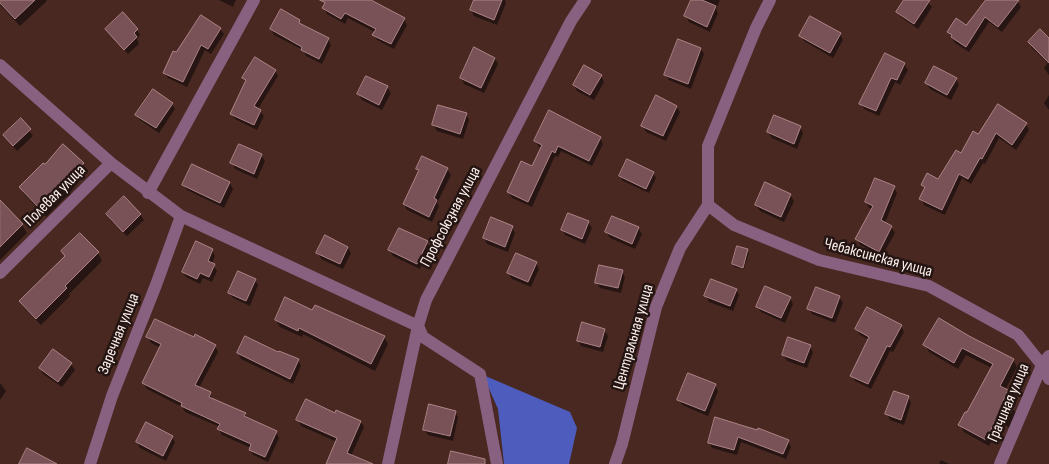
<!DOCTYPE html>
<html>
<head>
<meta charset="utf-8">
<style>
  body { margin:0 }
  canvas { display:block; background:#482821 }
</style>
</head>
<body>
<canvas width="1049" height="464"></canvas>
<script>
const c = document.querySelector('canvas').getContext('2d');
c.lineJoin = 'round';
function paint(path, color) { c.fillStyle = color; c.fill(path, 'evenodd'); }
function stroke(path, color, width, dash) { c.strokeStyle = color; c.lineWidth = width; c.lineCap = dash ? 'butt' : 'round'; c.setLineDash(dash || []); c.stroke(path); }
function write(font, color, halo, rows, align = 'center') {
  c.font = font + ' "Sofia Sans Condensed",sans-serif'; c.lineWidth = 5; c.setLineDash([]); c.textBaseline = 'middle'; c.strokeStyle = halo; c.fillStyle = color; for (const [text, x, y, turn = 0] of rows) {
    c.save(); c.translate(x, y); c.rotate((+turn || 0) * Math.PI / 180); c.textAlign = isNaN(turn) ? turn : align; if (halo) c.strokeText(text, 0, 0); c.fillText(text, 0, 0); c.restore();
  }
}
paint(new Path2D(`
  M483,375l87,37 7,16 -8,36h-65l-6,-55z`), '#4d5cbd');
paint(new Path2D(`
  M0,0h46l1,1 -27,25 -20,-21z
  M219,0h17l-3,7z
  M329,0h28l47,19 3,6 -13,24 -17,-9 -3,-5 1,-3 -27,-14 -3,6 -18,-10 -3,-6z
  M475,0h30l1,3 -9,22 -23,-9 -3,-6z
  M693,0h27l-4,9 2,4 -8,19 -21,-10 -3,-6z
  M905,0h21l6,7 -14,22 -17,-12 -4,-5z
  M987,0h30l4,7 -19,25 -13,-10 -20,30 -14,-9 -7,-11 19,-6z
  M299,21l4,6 25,12 3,6 -9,19 -16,-8 -3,-6 -29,-15 -3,-6z
  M106,29l31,1 3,5 -3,4 2,5 -11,10z
  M220,29l4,5 -13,20 -6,-4 -18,37 -19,-9 -4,-5 13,-19z
  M840,34l3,6 -10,18 -29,-17 -3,-5z
  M1049,40v35l-5,-7 4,-5 -16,-15 -3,-6z
  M701,49l3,5 -13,35 -22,-9 -4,-6z
  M495,58l3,6 -14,29 -20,-9 -3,-6z
  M904,64l4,6 -8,15 -5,-3 -16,34 -15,-7 -3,-5z
  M275,70l3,6 -20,33 6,7 -7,14 -22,-11 -4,-5 15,-32 -2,-4z
  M601,76l3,6 -10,18 -17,-9 -3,-6z
  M366,77l21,10 4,6 -9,17 -20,-10 -4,-6z
  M956,79l3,6 -8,15 -21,-11 -4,-6z
  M1049,95v15l-5,-7z
  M172,104l3,5 -16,24 -19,-13 -3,-5z
  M676,106l4,6 -14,29 -20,-9 -3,-6z
  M466,114l3,6 -6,19 -26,-8 -4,-6z
  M21,120l12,16 -16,15 -13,-16z
  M1026,124l3,6 -13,20 -17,-12 -14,26 -2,-1 -12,21 -9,-6 -17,37 -21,-10 -3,-6 4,-9 -2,-5 15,-5 40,-44z
  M800,127l3,6 -6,16 -25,-11 -4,-6z
  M600,138l3,6 -11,22 -31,-15 -3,6 -3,-1 -23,51 -20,-9 -4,-6 24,-24 10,-20 -3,-1 -4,-6z
  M239,146l22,9 4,6 -8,18 -22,-10 -3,-6z
  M83,164l4,7 -18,23 -23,23 -21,-22 -5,-8z
  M193,165l37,18 3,6 -9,19 -37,-18 -4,-5z
  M417,169h30l4,6 -14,28 2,3 -7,16 -25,-12 -3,-6 15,-32z
  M653,173l3,5 -7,15 -26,-12 -3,-5z
  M894,187l3,6 -12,30 6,4 4,6 -13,23 -22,-11 -3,-6 15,-30 -3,-1 -3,-6z
  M790,195l4,6 -10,21 -24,-11 -4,-6z
  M0,213l22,12 5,8 -27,27z
  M107,214h33l4,6 -17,16 -17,-16z
  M588,222l4,6 -7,16 -20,-9 -3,-6z
  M512,227l3,6 -7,19 -21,-8 -3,-6z
  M638,228l4,6 -7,15 -25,-11 -4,-6z
  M80,234l18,19 4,8 -33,33 1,2 -29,29 -16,-16 -5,-7 46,-45z
  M427,242l3,6 -10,21 -27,-13 -3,-6z
  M348,248l3,5 -8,16 -22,-10 -3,-6z
  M212,250l3,6 -3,8 5,7 -5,11 -9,-4 -3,6 -14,-7 -3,-5z
  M747,250l2,3 -5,16 -10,-2 -1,-3z
  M536,263l3,6 -8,18 -19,-8 -4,-6z
  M622,272l3,5 -4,16 -21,-5 -3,-5z
  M255,280l3,5 -8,21 -17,-8 -4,-6z
  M736,290l3,5 -6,16 -24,-9 -3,-6z
  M839,297l4,6 -8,20 -23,-9 -3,-5z
  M790,298l3,6 -8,19 -24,-11 -4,-5z
  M276,320l108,17 4,7 -13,27 -72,-37 -1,3 -22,-10z
  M901,326l3,6 -11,20 -3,-1 -19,38 -16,-8 -3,-5 17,-36 -9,-5 -3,-6z
  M604,330l4,6 -5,16 -22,-6 -3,-6z
  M148,337l67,9 3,6 -19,36 11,5 3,7 32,14 3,5 28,13 3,6 -11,24 -15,-7 -3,-5 1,-2 -29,-13 -3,-6 1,-2 -35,-15 -3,-5 -35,-18 -4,-6 18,-35 -10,-5z
  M969,337l44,23 4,7 -12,23 6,8 -3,7 5,3 4,7 -7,13 -9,-5 -12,23 -25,-14 -4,-7 8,-11 24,-46 -26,-13 -8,14 -29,-17 -4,-7z
  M810,346l3,6 -6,16 -20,-7 -4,-6z
  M53,350l18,14 4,6 -13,17 -19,-13 -3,-6z
  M238,353l41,1 19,6 3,6 -8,18 -52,-25z
  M0,383l6,8 -6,9z
  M715,385l3,6 -10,25 -26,-11 -3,-5z
  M908,397l3,6 -7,22 -14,-5 -3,-6z
  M455,412l3,5 -5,24 -25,-6 -4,-5z
  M336,414l25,8 3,5 -13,29 8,8h-29l7,-22 -36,-16 -3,-6z
  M758,431l30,10 3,6 -5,12 -45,-17 -4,13 -25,-7 -3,-6z
  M172,437l3,5 -9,19 -26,-13 -3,-6z
  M941,460l8,4h-10z`), '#0007');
const building = new Path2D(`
  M0,0h35l-20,19 -15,-16z
  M320,0h51l34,18 -14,26 -19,-9 4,-6 -31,-16 -4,6 -19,-11 3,-5z
  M474,0h28l-8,20 -24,-10z
  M691,0h11l14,6 -9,21 -23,-11z
  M904,0h26l-16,24 -18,-12z
  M986,0h33l-21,27 -13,-10 -19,30 -15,-10 1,-2 -5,-3 9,-14 10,7z
  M281,9l19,11 -1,3 30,15 -10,21 -18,-9 1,-3 -32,-18z
  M123,12l15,17 -4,4 3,4 -13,13 -19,-21z
  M201,15l20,13 -13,21 -7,-4 -18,37 -20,-9 10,-22 3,1z
  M810,16l31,17 -11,20 -31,-17z
  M1040,29l9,9v25l-21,-21z
  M678,39l23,9 -13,36 -24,-9z
  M474,47l21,11 -14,30 -21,-10z
  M885,53l20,10 -8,17 -6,-2 -15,33 -17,-7z
  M255,57l21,13 -22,36 7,4 -7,15 -24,-11 16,-34 -4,-2z
  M584,65l18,10 -12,20 -17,-10z
  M934,66l23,12 -10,17 -22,-12z
  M366,76l22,10 -9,19 -22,-11z
  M153,89l20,14 -17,25 -21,-13z
  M656,95l21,11 -14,30 -22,-10z
  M998,104l29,19 -15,22 -16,-12 -14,26 -2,-1 -12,21 -9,-5 -17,36 -23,-11 6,-12 -4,-2 6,-12 11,6 18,-29 5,3 12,-22 5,3z
  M438,105l29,8 -7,21 -28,-9z
  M549,110l52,27 -12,24 -31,-15 -3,7 -3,-2 -24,51 -21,-10 14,-31 11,5 10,-21 -8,-4z
  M774,115l27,11 -7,18 -27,-12z
  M21,118l10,11 -18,17 -10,-11z
  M63,144l21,19 -19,23 -24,24 -22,-23 24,-24 2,1z
  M239,144l23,10 -8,20 -24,-11z
  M422,156l26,12 -14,30 3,2 -8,17 -26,-13 16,-34 -3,-1z
  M627,159l27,13 -8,17 -27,-13z
  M192,164l38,18 -10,21 -38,-18z
  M875,178l20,8 -14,34 11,6 -13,26 -24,-13 18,-33 -8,-4z
  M765,182l26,12 -10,23 -26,-12z
  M124,196l17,18 -18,18 -17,-18z
  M0,200l23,24 -23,23z
  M568,213l21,8 -7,18 -21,-9z
  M612,216l27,11 -7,17 -27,-12z
  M491,217l22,9 -8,21 -22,-9z
  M399,228l29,13 -11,23 -29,-14z
  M80,233l19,19 -34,34 2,2 -31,31 -17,-18 46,-45 -4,-5z
  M325,235l23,12 -8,17 -24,-11z
  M196,241l17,8 -5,12 7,3 -6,13 -9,-4 -3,6 -15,-7z
  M737,246l11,3 -5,19 -11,-4z
  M516,253l21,9 -9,20 -21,-9z
  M599,265l24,5 -5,18 -23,-5z
  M238,271l18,8 -10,22 -18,-8z
  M711,279l26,10 -7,17 -26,-10z
  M765,286l26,11 -10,21 -25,-11z
  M816,287l24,9 -8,22 -25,-9z
  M285,297l27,13 3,-5 70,31 -14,28 -72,-36 -1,3 -23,-11z
  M867,307l35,18 -12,22 -3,-1 -19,38 -18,-8 19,-39 -14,-8z
  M939,318l30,18 45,23 -14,27 8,4 -5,11 11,6 -8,15 -9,-5 -11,23 -28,-15 7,-13h2l26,-48 -31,-16 -8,15 -31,-18z
  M155,319l39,18 1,-3 21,11 -21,40 16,7 -2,5 37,16 -2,3 33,15 -12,26 -16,-7 2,-6 -34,-15 3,-5 -39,-18 1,-3 -40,-20 19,-39 -15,-7z
  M582,322l23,7 -5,18 -23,-6z
  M245,336l33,16 1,-1 20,8 -9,20 -53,-26z
  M788,337l23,8 -7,18 -22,-8z
  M53,349l19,14 -14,19 -19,-14z
  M688,373l28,11 -11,27 -28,-11z
  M894,391l15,5 -8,24 -16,-6z
  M306,399l29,14 1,-3 25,11 -14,32 26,11h-47l11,-26 -41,-18z
  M429,404l27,7 -6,25 -27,-6z
  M715,417l42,13 1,-2 31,12 -6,14 -45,-17 -4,13 -26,-7z
  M146,422l27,14 -10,20 -27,-14z
  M27,448l30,16h-38z
  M451,451l34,8v5h-37z`);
paint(building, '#785256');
stroke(building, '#ad8387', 1);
stroke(new Path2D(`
  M0,65l111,98 70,53 237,110 5,11 57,37 17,90
  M148,193l106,-193
  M708,205l26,20 85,35 110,26 89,49 24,30 7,14
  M0,273l111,-110
  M90,464l22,-68 44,-111 25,-69
  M388,464l30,-138 8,-26 145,-279 14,-21
  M615,464l7,-20 34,-137 24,-59 28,-43v-59l48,-118 14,-28
  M1000,464l42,-99 7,-9`), '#886080', 12);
write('16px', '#fdf0ed', '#241512', [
  ["Полевая улица",55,196,-45],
  ["Профсоюзная улица",451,217,-62],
  ["Чебаксинская улица",878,258,15],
  ["Заречная улица",119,334,-68],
  ["Центральная улица",634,337,-74],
  ["Грачиная улица",1009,403,-67]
]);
</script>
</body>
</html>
